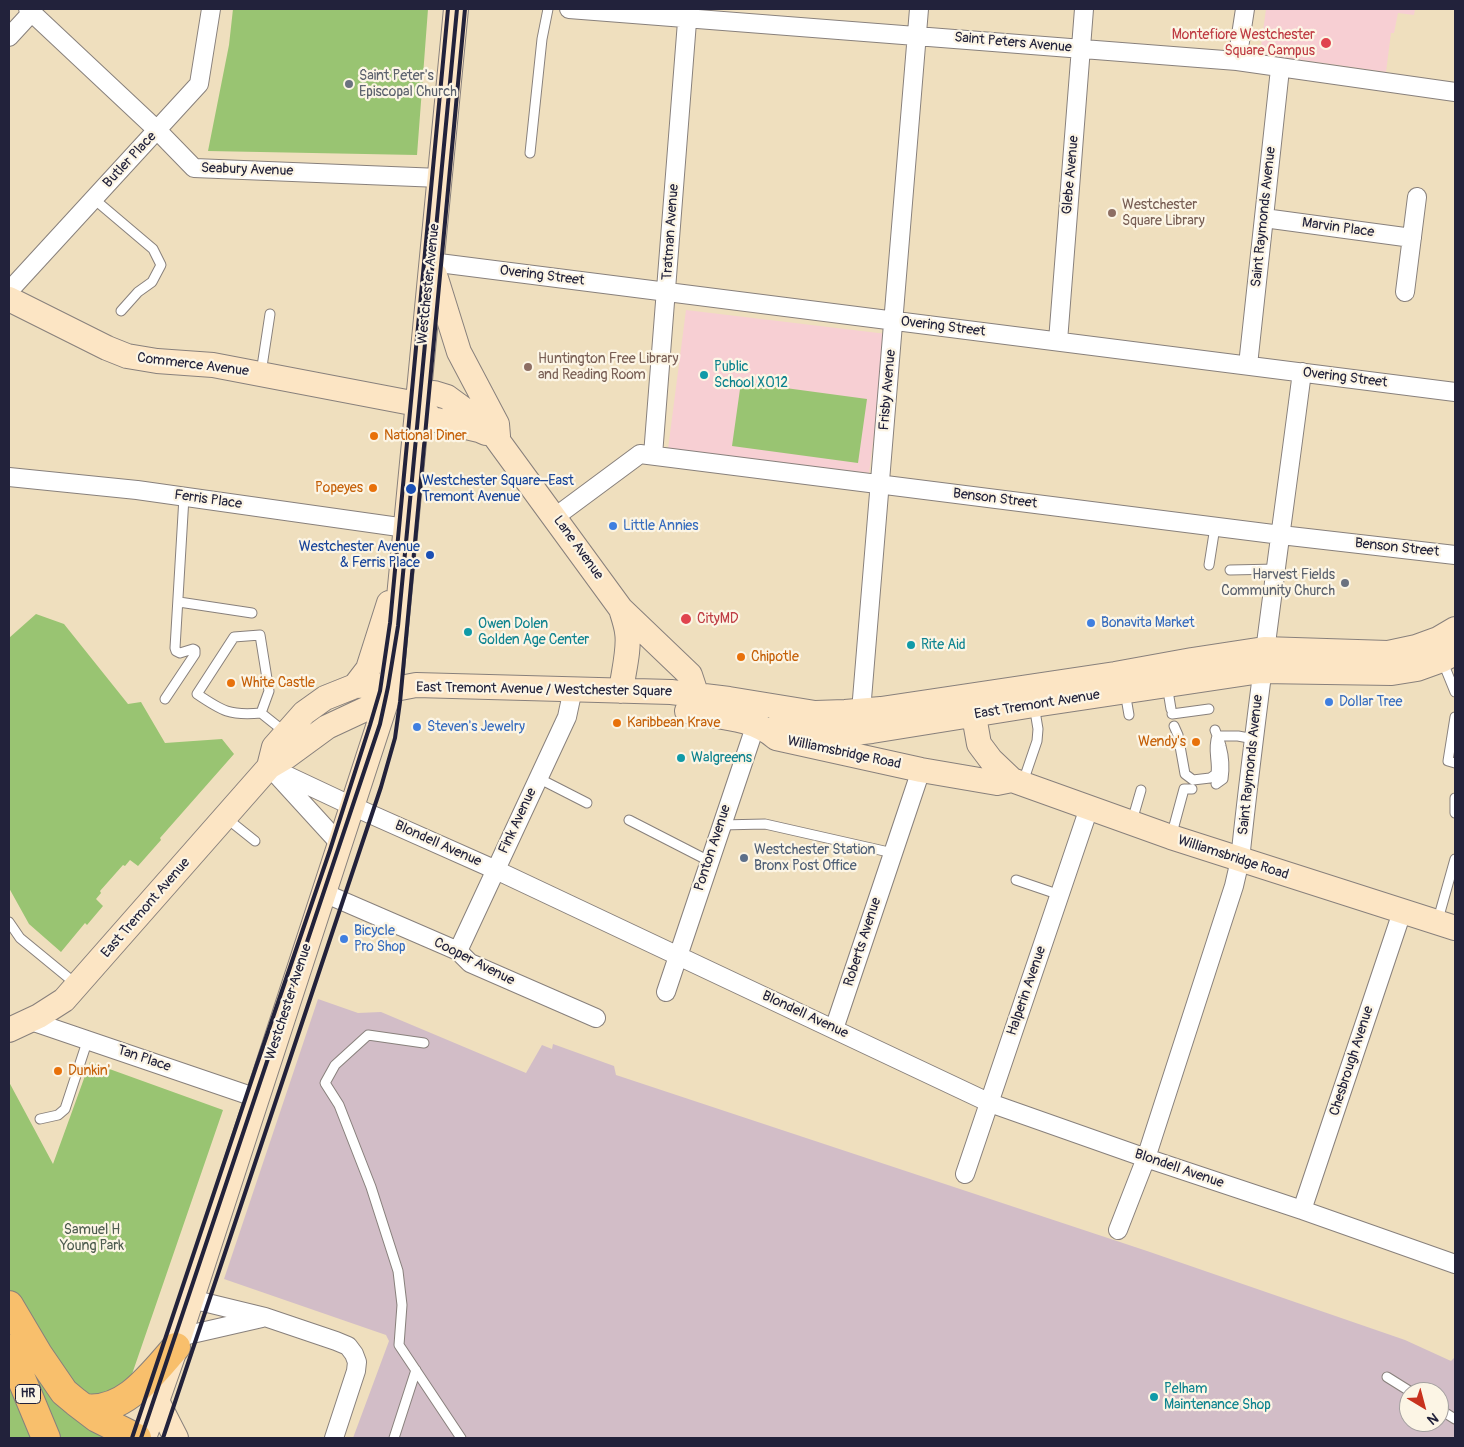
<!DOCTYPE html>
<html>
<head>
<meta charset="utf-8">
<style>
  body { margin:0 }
  #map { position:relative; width:1464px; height:1447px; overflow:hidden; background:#efdfbe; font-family:Pangolin,sans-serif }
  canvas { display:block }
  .frame { position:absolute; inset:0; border:10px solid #22223b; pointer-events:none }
  .north { position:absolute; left:1399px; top:1382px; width:50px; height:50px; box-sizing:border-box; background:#fcf5e5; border:1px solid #a5a1a1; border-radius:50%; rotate:143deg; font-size:14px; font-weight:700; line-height:20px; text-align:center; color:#22223b }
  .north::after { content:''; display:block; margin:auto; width:18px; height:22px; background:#c8321e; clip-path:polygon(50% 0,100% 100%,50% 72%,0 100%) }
</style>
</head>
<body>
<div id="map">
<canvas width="1464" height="1447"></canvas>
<div class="frame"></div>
<div class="north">N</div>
</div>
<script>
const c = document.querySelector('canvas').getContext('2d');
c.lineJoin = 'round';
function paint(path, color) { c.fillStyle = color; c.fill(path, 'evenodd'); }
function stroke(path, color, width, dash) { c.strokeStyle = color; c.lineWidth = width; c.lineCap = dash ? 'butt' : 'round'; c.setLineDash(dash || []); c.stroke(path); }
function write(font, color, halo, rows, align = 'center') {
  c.font = font + ' Pangolin,sans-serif'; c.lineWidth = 4.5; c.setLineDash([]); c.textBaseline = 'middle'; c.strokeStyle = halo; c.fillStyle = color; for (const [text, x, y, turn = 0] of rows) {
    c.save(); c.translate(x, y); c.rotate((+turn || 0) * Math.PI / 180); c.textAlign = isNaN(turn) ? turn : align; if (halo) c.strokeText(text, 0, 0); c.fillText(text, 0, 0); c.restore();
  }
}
paint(new Path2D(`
  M1266,9h149l-1,6 -16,-2 -4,20h-3l-5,39 -126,-18z
  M686,310l201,24 -18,139 -201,-24z`), '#f7cfd3');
paint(new Path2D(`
  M318,999l40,14 23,-1 145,61 16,-28 10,4 1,-5 61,22 2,9 531,176 258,89 46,21 4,-4v81h-1102l36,-97 -3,-6 -162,-56zM1409,1392h30v30h-30z`), '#d2bdc7');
paint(new Path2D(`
  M233,9h195l-11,146 -209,-4 21,-106z
  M741,382l126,17 -9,64 -126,-17z
  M36,614l28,10 64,80 13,-2 24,41 57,-4 12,15 -74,84 1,2 -23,26 -8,-6 -5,6 -2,-1 -23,26 1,2 -5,6 7,7 -16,19 -2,-2 -24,29 -32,-28 -20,-36v-250z
  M90,1062l133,48 -113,328h-101v-356l44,82z`), '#99c472');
const lane = new Path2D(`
  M530,153l12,-114 6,-30
  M94,199l59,50 8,16 -9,17 -14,10 -17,19
  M261,373l9,-59
  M1209,565l6,-38
  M1230,570l47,-1
  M179,602l73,11
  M1442,660l13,32
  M1167,685l4,24
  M1125,692l4,23
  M165,699l30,-45v-4l-2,-1 -13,4 -4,-2 -1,-3 9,-151
  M261,713l8,-22 -9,-56 -26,2 -37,57c25,17 33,22 64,19l25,20
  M1172,714l37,-5
  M1455,717l-7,44 7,2
  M1174,726l4,9 7,39 8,6 17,-2 6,-4c2,-14 -4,-24 1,-38
  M1215,730c2,6 5,11 6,16 3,11 4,21 2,33l-7,5
  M1217,736h21l16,3
  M538,778l49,25
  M1023,782l14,-41 1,-12 -4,-24
  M1455,798v15
  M225,817l30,24
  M629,820l80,41
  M1132,821l9,-31
  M721,825l44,-1 128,29
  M1171,837l13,-48h8
  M1016,880l44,15
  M9,922l11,16 56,46
  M1437,923l18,-64
  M424,1043l-56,-8 -33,30 -10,18 14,22 32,82 27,84 4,34 -3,40 62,93
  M40,1119l18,-4 7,-6 23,-70
  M1387,1377l24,15
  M1439,1409l16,10
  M394,1438l22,-68`);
const street = new Path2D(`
  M28,9l129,121 37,38 246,10
  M569,9l668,52 218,31
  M9,37l23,-25
  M1237,61l8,-52
  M1264,218l148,20
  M431,262l1024,130
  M9,291l190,-207 12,-75
  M1405,292l12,-95
  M1058,341l26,-332
  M1248,365l32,-296
  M653,455l35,-446
  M9,477l128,13 269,38
  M555,517l85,-63 641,81 174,20
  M861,711l58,-702
  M269,767l83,39 144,64 494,233 156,55 156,52 153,54
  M276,774l64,70
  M324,893l134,58 12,12 126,55
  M458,951l109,-234 6,-28
  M666,992l93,-277
  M31,1021l226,77
  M834,1029l87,-259
  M965,1174l124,-366
  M1302,1210l100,-298
  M1118,1230l28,-72 88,-272 6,-26c17,-163 41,-325 62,-488
  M191,1299l74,18 71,24 12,5 6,8 3,8 -1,9 -22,67
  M179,1337l83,-19`);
const secondary = new Path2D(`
  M435,275l24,77 38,72 1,12
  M9,299l98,49 20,8 30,5 56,4 204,39
  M417,404l17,-11 13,4 41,30 133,182 69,66 13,39
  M417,404l15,15 47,11 7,3
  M355,686l13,-17 21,-66
  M621,691c2,-17 9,-43 6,-59 -1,-8 -4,-16 -6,-23
  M971,699l8,45 12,16 21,20 159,57 284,91
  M687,711c30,6 66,6 89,27l145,32 76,13 15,-3
  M768,731l9,-3 35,5 33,1 27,-3 162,-26 227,-34 131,2 25,-4 25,-9 13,-7
  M269,767l5,-20 30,-34 21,-15 30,-12 21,-1 14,5
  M9,1030l30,-14 25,-16 205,-233 17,-10 41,-30 45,-21 18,-16 26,-5 255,7 58,7 86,14 30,-1 36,-3 234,-35 77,-14 72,-11 124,4 28,-6 22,-8 17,-10
  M157,1401l19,37
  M144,1438l32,-91 214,-657 66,-681`);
const highway = new Path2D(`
  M9,1305l29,49 26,38 12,10 21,16 40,20
  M9,1349l37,89
  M85,1408c40,5 67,-34 91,-61`);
stroke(lane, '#88807c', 11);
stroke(street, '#88807c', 20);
stroke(secondary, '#88807c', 26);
stroke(highway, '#88807c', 30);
stroke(lane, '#fff', 9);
stroke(street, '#fff', 18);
stroke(secondary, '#fce5c4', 24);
stroke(highway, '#f8bf6c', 28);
stroke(new Path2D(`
  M132,1438l124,-371 74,-217 40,-125 10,-34 10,-68 58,-614
  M141,1438l239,-714 8,-37 10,-61 59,-617
  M163,1438l218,-651 14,-49 5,-36 65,-693`), '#22223b', 4);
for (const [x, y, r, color] of [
  [1326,43,6,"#e0444e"],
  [349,84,5,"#6b7280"],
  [1112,213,5,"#8d6e63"],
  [528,367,5,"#8d6e63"],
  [704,375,5,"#0f9aa8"],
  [374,436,5,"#e8710a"],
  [373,488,5,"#e8710a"],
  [411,489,6,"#1a4fb4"],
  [613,526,5,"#3f7fe0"],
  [430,555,5,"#1a4fb4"],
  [1345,583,5,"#6b7280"],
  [686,619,6,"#e0444e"],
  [1091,623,5,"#3f7fe0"],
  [468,632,5,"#0f9aa8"],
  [911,645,5,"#0f9aa8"],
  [741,657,5,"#e8710a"],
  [231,683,5,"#e8710a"],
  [1329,702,5,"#3f7fe0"],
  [617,723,5,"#e8710a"],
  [417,727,5,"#3f7fe0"],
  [1196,742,5,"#e8710a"],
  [681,758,5,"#0f9aa8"],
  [744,858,5,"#5c6f8a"],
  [344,939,5,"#3f7fe0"],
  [58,1071,5,"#e8710a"],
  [1154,1397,5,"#0f9aa8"]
]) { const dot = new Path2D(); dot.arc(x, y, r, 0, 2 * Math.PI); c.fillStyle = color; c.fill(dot); stroke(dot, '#fcf5e5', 2); }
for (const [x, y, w] of [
  [28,1394,25]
]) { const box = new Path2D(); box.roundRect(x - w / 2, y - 9.5, w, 19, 4); c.fillStyle = '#fcf5e5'; c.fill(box); stroke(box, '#22223b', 1); }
write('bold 12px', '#22223b', null, [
  ["HR",28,1394]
]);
write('14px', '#be3a42', '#fcf5e5', [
  ["Montefiore Westchester",1315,35],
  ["Square Campus",1315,51],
  ["CityMD",697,619,"left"]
], 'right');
write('14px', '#22223b', '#fcf5e5', [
  ["Saint Peters Avenue",1013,43,5],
  ["Butler Place",130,160,-47],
  ["Seabury Avenue",247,170,2],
  ["Glebe Avenue",1071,175,-85],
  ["Saint Raymonds Avenue",1264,217,-84],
  ["Marvin Place",1338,228,8],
  ["Tratman Avenue",671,232,-86],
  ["Overing Street",542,276,7],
  ["Westchester Avenue",429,284,-84],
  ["Overing Street",943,327,7],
  ["Commerce Avenue",193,365,7],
  ["Overing Street",1345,378,7],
  ["Frisby Avenue",888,390,-85],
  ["Benson Street",995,499,7],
  ["Ferris Place",208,500,8],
  ["Lane Avenue",578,548,54],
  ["Benson Street",1397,548,6],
  ["East Tremont Avenue / Westchester Square",544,690,1],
  ["East Tremont Avenue",1037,705,-9],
  ["Williamsbridge Road",844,753,12],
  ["Saint Raymonds Avenue",1251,765,-84],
  ["Fink Avenue",518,821,-65],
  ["Blondell Avenue",438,844,24],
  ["Ponton Avenue",713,848,-72],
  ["Williamsbridge Road",1233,858,18],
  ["East Tremont Avenue",146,908,-49],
  ["Roberts Avenue",863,942,-72],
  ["Cooper Avenue",474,962,27],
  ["Halperin Avenue",1027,991,-71],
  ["Westchester Avenue",289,1002,-72],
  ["Blondell Avenue",805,1015,25],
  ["Tan Place",144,1059,19],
  ["Chesbrough Avenue",1352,1061,-72],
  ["Blondell Avenue",1179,1169,19]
]);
write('14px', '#5b616d', '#fcf5e5', [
  ["Saint Peter's",359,76],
  ["Episcopal Church",359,92],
  ["Harvest Fields",1335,575,"right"],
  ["Community Church",1335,591,"right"]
], 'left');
write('14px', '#785e54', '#fcf5e5', [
  ["Westchester",1122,205],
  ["Square Library",1122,221],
  ["Huntington Free Library",538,359],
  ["and Reading Room",538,375]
], 'left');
write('14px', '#0d838f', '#fcf5e5', [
  ["Public",714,367],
  ["School X012",714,383],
  ["Owen Dolen",478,624],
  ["Golden Age Center",478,640],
  ["Rite Aid",921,645],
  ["Walgreens",691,758],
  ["Pelham",1164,1389],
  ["Maintenance Shop",1164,1405]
], 'left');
write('14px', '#c56008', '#fcf5e5', [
  ["National Diner",384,436],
  ["Popeyes",363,488,"right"],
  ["Chipotle",751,657],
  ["White Castle",241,683],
  ["Karibbean Krave",627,723],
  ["Wendy's",1186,742,"right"],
  ["Dunkin'",68,1071]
], 'left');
write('14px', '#164399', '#fcf5e5', [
  ["Westchester Square–East",422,481],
  ["Tremont Avenue",422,497],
  ["Westchester Avenue",420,547,"right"],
  ["& Ferris Place",420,563,"right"]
], 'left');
write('14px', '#366cbe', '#fcf5e5', [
  ["Little Annies",623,526],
  ["Bonavita Market",1101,623],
  ["Dollar Tree",1339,702],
  ["Steven's Jewelry",427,727],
  ["Bicycle",354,931],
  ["Pro Shop",354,947]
], 'left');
write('14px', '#4e5e75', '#fcf5e5', [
  ["Westchester Station",754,850],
  ["Bronx Post Office",754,866]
], 'left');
write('14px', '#4c5b4e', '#fcf5e5', [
  ["Samuel H",92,1230],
  ["Young Park",92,1246]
]);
</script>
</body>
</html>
